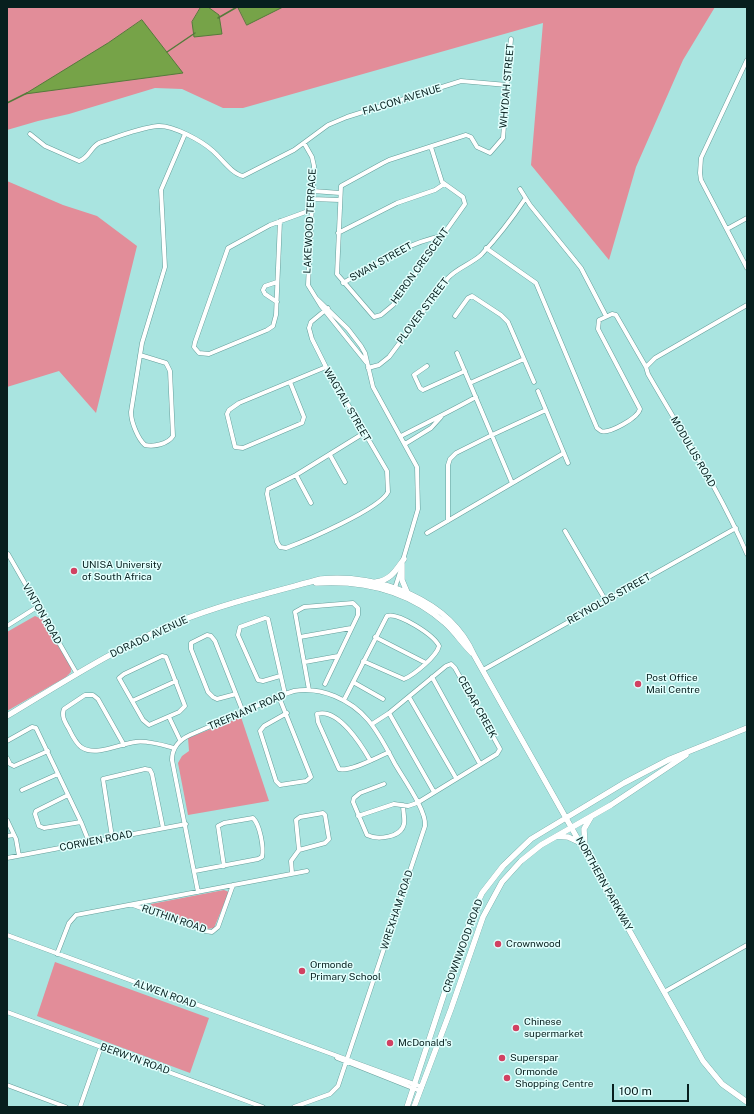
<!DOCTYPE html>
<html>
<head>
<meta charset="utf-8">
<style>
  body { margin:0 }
  #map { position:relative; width:754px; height:1114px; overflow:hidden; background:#a9e4e0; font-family:"Public Sans",sans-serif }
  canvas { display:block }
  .frame { position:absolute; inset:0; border:8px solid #071f1e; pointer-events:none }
  .scale { position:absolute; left:612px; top:1084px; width:77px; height:18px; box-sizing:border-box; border:2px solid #071f1e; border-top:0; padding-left:5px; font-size:12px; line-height:14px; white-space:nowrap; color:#071f1e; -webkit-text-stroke:3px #e2fffd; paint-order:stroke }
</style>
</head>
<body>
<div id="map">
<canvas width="754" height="1114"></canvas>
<div class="frame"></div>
<div class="scale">100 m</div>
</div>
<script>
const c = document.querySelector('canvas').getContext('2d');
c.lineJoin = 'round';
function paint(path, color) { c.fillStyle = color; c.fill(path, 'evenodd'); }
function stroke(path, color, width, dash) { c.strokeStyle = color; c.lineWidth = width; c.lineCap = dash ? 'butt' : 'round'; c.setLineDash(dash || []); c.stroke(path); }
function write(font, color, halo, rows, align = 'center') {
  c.font = font + ' "Public Sans",sans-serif'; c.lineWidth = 3; c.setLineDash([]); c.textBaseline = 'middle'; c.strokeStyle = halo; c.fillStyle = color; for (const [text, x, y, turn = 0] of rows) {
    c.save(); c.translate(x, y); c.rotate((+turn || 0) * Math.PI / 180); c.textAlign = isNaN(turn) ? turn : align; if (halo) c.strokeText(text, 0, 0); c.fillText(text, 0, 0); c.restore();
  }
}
paint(new Path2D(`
  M7,7h708l-32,53 -47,107 -27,93 -78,-95 12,-142 -300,85h-20l-41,-19 -27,-1 -86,26 -31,7 -31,9z
  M7,181l56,24 34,11 40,30 -41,167 -37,-42 -52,16z
  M35,616l7,3 29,47v6l-5,5 -59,34v-79z
  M241,717l28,84 -81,14 -10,-52 4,-7 7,-5 -1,-13z
  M224,890l5,2 -15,36 -7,1 -57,-22 1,-3z
  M55,962l154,56 -19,55 -153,-57z`), '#e28d99');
const water = new Path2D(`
  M201,7h7l11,8 3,19 -28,3 -2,-15z
  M238,7h45l-36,18z
  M142,20l41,53 -158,21 83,-51z`);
paint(water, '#76a348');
stroke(water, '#557b3b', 1);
stroke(new Path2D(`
  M218,18l19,-11
  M167,52l28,-19
  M7,103l20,-10`), '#557b3b', 1.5);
const street = new Path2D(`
  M747,60l-46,98 -1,15 1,7 46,88
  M30,134l15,12 34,15c10,-3 11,-13 20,-18 18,-6 39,-15 59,-17 15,-1 44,15 55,25 9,8 19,23 30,25l51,-26 34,-25 19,-8 114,-36 46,4
  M304,143l8,14 2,9 -6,119 13,21 45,56
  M431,147l11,35 21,15 2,7 -72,101 -12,10 -7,2 -37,-43 4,-88 42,-23 6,-3 77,-25 5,2 6,10 13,6 13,-15 8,-99
  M520,189l10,16 51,63 25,48
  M313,191l27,2
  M312,199l28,1
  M280,221l-4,94 -3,11 -6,4 -58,24 -10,-1 -5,-6 1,-5 33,-94 42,-23 41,-15
  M727,229l20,-11
  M338,233l59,-30 38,-13 9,-6
  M486,248l50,35 61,145 4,3c8,3 37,-13 39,-22l-42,-80 1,-9 13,-6 4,1 30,52
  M343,283c31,-18 63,-40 99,-47
  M316,298l32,31 13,17 4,7 8,34 44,80 1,42 -15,51
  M277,302l-12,-8 -2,-4 2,-4 12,-4
  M747,305l-92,53 -9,9 2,7c34,59 72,117 99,180
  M328,308l-17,14 -2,6 3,11 14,28 61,104 1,21c-8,17 -83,49 -102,56l-6,-1 -3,-5 -10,-48 1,-5 28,-14 68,-42
  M455,316l13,-18 4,-2 29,19 7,7 26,60
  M457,353l55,130
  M140,355l26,8 4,8 3,65c-5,8 -19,11 -28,9 -7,-6 -14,-23 -14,-33l11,-69 23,-76 -4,-77 24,-56
  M427,366l-13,9 6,13 3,2 42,-19
  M368,368l11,-3 10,-8 59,-79c9,-10 23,-14 33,-23 15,-16 32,-38 44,-56
  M290,382l14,35 -2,6 -59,25 -8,-1 -8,-33 2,-4 10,-7 87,-36
  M470,383l54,-24
  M538,391l30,72
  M401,436c25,-13 50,-25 75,-39
  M405,444l26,-16 10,-11
  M330,455l15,27
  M296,475l15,28
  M448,521v-56l2,-6 6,-6 36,-18 54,-25
  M565,531l41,70
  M427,533l137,-80
  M8,554l69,120
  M394,591l7,-22
  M7,626l30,-19
  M300,637l51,-9
  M375,637l51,26
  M162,656l4,1 2,5 17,44 -6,6 -30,13 -6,-5 -24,-42 5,-4z
  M305,662l33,-6
  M483,670l253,-142
  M280,676l-17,5 -5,-1 -20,-45 2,-8 25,-9 3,1 17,75
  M432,677l48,87
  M353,682l30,17
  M309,690l-14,-78 9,-5 49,-4 5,5v7l-33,69
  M236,694l-19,5 -4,-2 -5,-5 -17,-43v-6l16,-8 4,1 4,5 28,71
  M279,697l32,80 -5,4 -26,4 -4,-4 -16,-50 4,-5 23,-13
  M409,697l47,81
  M344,700l43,-84c11,-4 47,19 52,30 -2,10 -25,29 -35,33l-41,-18
  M132,701l44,-20
  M389,713l45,79
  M169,717l11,23
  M7,741l25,-14 4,1 45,94 8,20
  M124,745l-26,-46 -5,-4h-8l-21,14c-3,7 1,13 5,20 3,6 6,13 12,18 14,10 39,-3 54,-5 12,-2 28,3 39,6
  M7,758l3,6 4,2 34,-15
  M370,760c-8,-14 -32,-53 -53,-46l1,8 21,47c11,3 39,-12 50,-17
  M384,784l-24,9 -6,5 -1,4 14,33c10,5 34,3 37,-11 1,-5 -1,-13 -1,-19
  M22,790l36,-16
  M68,795l-32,16 -1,3 4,12 5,2 37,-6
  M358,816l36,-12 14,2 9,-3 80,-49 3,-5 -45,-81 -4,-4 -5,2 -57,47 -17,11
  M7,820l9,19 3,17
  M7,836l7,-1
  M112,837l-9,-58 42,-10 5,1 2,4 11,54
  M7,858l179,-34
  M195,871l63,-12 4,-2c2,-10 -2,-32 -9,-39l-29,5 -6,3 6,40
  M292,873l-1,-12 8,-11 26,-7 4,-4 -4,-24 -2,-2 -23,4 -4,3 3,30
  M198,892l-26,-132c0,-13 7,-20 18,-25 21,-9 41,-18 62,-27 14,-6 28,-13 42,-17 27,-5 57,9 74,29 11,13 19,29 27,44 8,14 32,47 30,62l-87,260 -8,8 -36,13
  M133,905l72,26 7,1 6,-5 15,-42
  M7,935l415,152
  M57,954l12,-31 7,-8 231,-44
  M664,992l83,-47
  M7,1012l256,95
  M337,1058l83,33
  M7,1085l59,22
  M80,1107l21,-60`);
const secondary = new Path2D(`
  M402,564v16l5,12
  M376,582c15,-2 20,-12 28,-23
  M316,583c47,-3 93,8 129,40 10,9 17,20 27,30
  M7,716c55,-33 109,-68 168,-93 47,-19 98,-31 146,-44 58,-6 129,21 153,76l229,406 19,23 25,18
  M557,836l11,1 13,6
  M585,848l-1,-19 7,-12
  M407,1107l41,-125 28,-76 6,-13 21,-27 28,-27 93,-56 46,-24 77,-31
  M414,1107l37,-98 32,-92 19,-35 19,-21 20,-16 70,-40 75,-50`);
stroke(street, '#659e9a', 5);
stroke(secondary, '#659e9a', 6);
stroke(street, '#fff', 4);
stroke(secondary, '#fff', 5.5);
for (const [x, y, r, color] of [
  [74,571,4,"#d14162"],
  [638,684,4,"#d14162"],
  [498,944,4,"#d14162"],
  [302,971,4,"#d14162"],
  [516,1028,4,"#d14162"],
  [390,1043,4,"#d14162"],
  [502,1058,4,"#d14162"],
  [507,1078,4,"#d14162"]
]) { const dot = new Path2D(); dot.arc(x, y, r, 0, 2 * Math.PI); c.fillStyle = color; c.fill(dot); stroke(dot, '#e2fffd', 1.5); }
write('10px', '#071f1e', '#e2fffd', [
  ["WHYDAH STREET",507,86,-85],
  ["FALCON AVENUE",402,100,-17],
  ["LAKEWOOD TERRACE",310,221,-87],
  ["SWAN STREET",381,262,-29],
  ["HERON CRESCENT",420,266,-54],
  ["PLOVER STREET",423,311,-53],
  ["WAGTAIL STREET",347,405,60],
  ["MODULUS ROAD",693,452,60],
  ["REYNOLDS STREET",609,599,-29],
  ["VINTON ROAD",42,614,60],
  ["DORADO AVENUE",149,637,-25],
  ["CEDAR CREEK",477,707,61],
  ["TREFNANT ROAD",247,711,-23],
  ["CORWEN ROAD",96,841,-11],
  ["NORTHERN PARKWAY",604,884,61],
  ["WREXHAM ROAD",397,910,-72],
  ["RUTHIN ROAD",174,919,19],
  ["CROWNWOOD ROAD",463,946,-70],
  ["ALWEN ROAD",165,994,20],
  ["BERWYN ROAD",135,1059,20]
]);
write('10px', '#071f1e', '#e2fffd', [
  ["UNISA University",82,565],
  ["of South Africa",82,577],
  ["Post Office",646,678],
  ["Mail Centre",646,690],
  ["Crownwood",506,944],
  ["Ormonde",310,965],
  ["Primary School",310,977],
  ["Chinese",524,1022],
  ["supermarket",524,1034],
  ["McDonald's",398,1043],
  ["Superspar",510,1058],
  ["Ormonde",515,1072],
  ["Shopping Centre",515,1084]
], 'left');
</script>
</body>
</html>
